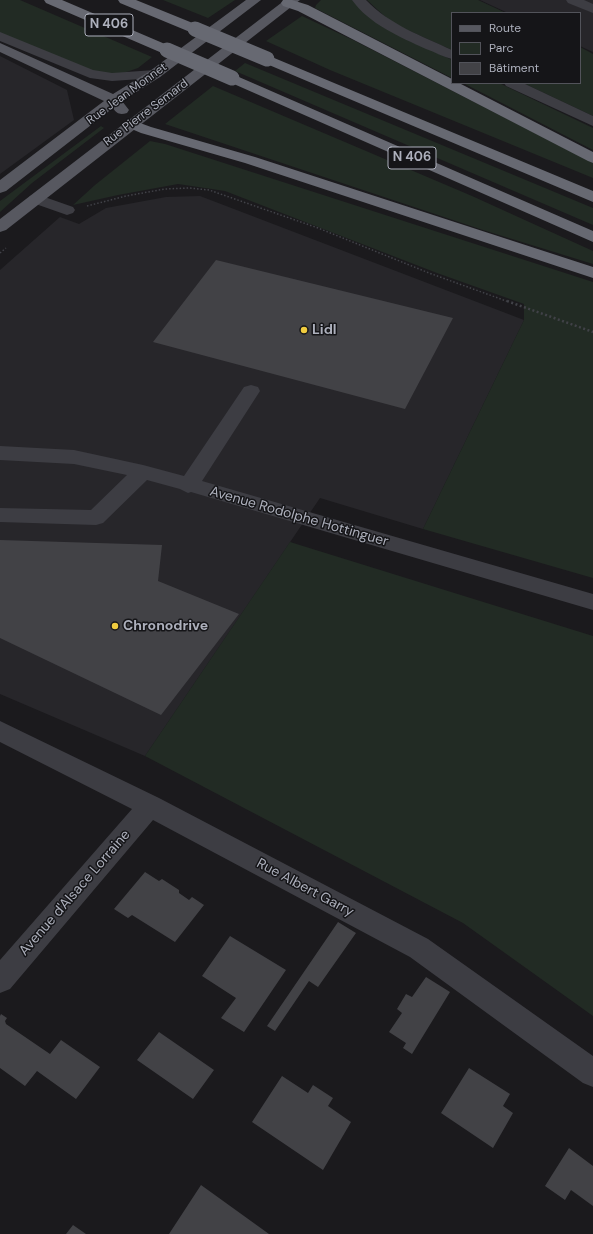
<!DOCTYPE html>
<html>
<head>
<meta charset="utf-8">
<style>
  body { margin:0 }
  #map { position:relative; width:593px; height:1234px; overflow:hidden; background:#1b1a1d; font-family:"DM Sans",sans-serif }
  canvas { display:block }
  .legend { position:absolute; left:451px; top:12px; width:130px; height:72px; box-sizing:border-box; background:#151518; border:1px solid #52535a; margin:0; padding:5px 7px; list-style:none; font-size:12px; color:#adb0bc }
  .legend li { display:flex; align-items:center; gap:8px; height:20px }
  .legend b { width:20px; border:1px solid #52535a }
</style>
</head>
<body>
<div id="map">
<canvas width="593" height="1234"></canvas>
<ul class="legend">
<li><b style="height:5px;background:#575860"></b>Route</li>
<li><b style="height:11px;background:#222b24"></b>Parc</li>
<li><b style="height:11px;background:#424246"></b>Bâtiment</li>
</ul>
</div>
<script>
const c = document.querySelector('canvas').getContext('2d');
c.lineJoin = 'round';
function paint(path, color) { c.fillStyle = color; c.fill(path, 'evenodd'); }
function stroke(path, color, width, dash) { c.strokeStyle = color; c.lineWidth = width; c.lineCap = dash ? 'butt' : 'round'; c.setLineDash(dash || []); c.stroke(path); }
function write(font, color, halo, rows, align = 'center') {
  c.font = font + ' "DM Sans",sans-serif'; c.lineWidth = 3; c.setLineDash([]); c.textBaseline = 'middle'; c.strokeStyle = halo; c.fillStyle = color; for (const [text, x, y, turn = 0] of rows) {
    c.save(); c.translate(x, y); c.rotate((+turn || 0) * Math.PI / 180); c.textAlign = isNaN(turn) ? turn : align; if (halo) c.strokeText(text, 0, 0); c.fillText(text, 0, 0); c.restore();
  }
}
paint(new Path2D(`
  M480,0h113v52l-13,-6v-33h-72z
  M0,56l67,34 7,30 -74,54z
  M200,196l324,124 -101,209 -103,-31 -175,258 -145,-62v-424l60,-53 19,7 27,-16 60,-11z`), '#27262a');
paint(new Path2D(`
  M0,0h20l132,57 -14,11 -26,9 -22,-3 -90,-39z
  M163,0h72l-27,18z
  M321,0h34l28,27 69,33v18l-137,-70 1,-3z
  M367,0h111l28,13h-54v37l-60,-27z
  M302,16l51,24 240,123v15l-263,-108 -64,-29z
  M580,47l13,7v62l-70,-33h57z
  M245,63l348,145v17l-358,-154z
  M463,83h36l94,45v22z
  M213,86l259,110 121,55v13l-110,-34 -318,-106z
  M101,126l3,2 -72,55 -32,29v-11z
  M150,141l15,3 428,138v296l-170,-49 101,-209v-16l-87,-31 -212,-82 -47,-7 -60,11 -45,10 22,-20z
  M290,542l303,94v380l-130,-93 -318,-167z`), '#222b24');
paint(new Path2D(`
  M216,260l237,58 -48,91 -252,-67z
  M0,540l162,5 -4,36 81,33 -78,101 -161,-77z
  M145,872l14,9 3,-2 17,11v3l10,7 3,-3 12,8 -29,37 -43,-27 -4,3 -14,-9z
  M338,922l18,11 -38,54 -9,-6 -34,50 -8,-5z
  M230,936l56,34 -42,62 -23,-14 15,-20 -34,-22z
  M426,977l24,15 -38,62 -9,-6 3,-5 -17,-11 13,-19 -5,-4 9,-15 6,3z
  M1,1014l6,4 -2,3 1,3 44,30 11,-14 39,27 -24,32 -39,-28 -12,15 -25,-18v-52z
  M159,1032l55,38 -21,29 -56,-39z
  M469,1068l41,26 -7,12 10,7 -20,35 -52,-35z
  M282,1076l26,17 5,-8 20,13 -5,8 23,16 -28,48 -71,-48z
  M569,1148l24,18v40l-22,-16 -6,10 -20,-14z
  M201,1185l68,49h-100z
  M73,1225l13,9h-20z`), '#424246');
stroke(new Path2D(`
  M87,206l39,-10 39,-7 24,-1 20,2 109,38 111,45 80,29
  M0,253l6,-5`), '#414248', 1.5, [1.5, 2]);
stroke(new Path2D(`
  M507,301l86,31`), '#414248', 2.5, [2, 2.5]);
paint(new Path2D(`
  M352,0h14c24,25 56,36 86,50v9c-9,-2 -17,-7 -26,-10 -26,-12 -57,-25 -74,-49z
  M566,0h18l9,4v9l-25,-10z
  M0,32l93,38 19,3 43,-3 5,1 2,3 -2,3 -5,1 -43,3 -22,-3 -90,-37z
  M504,83h19l70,33v10l-87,-40z
  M36,194l37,13 2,3 -2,3 -6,2 -37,-13 -2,-3 2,-3z
  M251,385l7,2 2,4 -58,90 391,113v16l-402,-118 -3,1 -8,-4 -33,-9 -44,43 -7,2 -96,-3v-14l91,2 36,-35 -53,-11 -74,-4v-14l74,4 69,15 41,11 60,-89z
  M0,721l159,77 269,141 165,117v31l-10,-4 -173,-126 -257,-137 -143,169 -10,4v-33l132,-151 -132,-67z`), '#3d3d43');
paint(new Path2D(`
  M246,0h15l-101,77 -38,24 7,9 -2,3c-7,2 -10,1 -14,-5l-107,83 -6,2v-13l104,-79 -104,-49v-9l113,51 37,-23z
  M285,0h15l-294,230 -6,2v-13z`), '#575860');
paint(new Path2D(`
  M44,0h18l110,47 2,3 -2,3 -5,1 -5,-1 -116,-50z
  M118,0h18l64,26 2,3 -2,3h-10l-70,-29z
  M283,0h9l16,5 144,74v4h7l134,69v11l-5,-2 -290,-150 -15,-5 -2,-3z
  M267,55l326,136v11l-331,-140 -2,-3 2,-3z
  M232,74l361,157v11l-366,-161 -2,-3 2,-3z
  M132,120l19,7 104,30 338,110v11l-348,-115 -104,-30 -14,-6 -2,-3 2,-3z`), '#676972');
stroke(new Path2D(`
  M195,29l72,30
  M167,50l65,28`), '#676972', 15);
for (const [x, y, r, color] of [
  [304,330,4,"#f0cc3f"],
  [115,626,4,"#f0cc3f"]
]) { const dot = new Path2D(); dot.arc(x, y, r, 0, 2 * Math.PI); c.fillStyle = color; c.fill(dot); stroke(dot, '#151518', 1.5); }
write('12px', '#adb0bc', '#151518', [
  ["Rue Jean Monnet",127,94,-36],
  ["Rue Pierre Semard",146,113,-37]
]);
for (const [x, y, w] of [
  [109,25,48],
  [412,158,48]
]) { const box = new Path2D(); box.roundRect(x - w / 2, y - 11, w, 22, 3); c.fillStyle = '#151518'; c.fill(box); stroke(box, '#adb0bc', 1); }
write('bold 13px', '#adb0bc', null, [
  ["N 406",109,25],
  ["N 406",412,158]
]);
write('bold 14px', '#adb0bc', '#151518', [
  ["Lidl",312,330],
  ["Chronodrive",123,626]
], 'left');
write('14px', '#adb0bc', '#151518', [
  ["Avenue Rodolphe Hottinguer",299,517,16],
  ["Rue Albert Garry",305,888,28],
  ["Avenue d'Alsace Lorraine",75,893,-49]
]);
</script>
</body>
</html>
